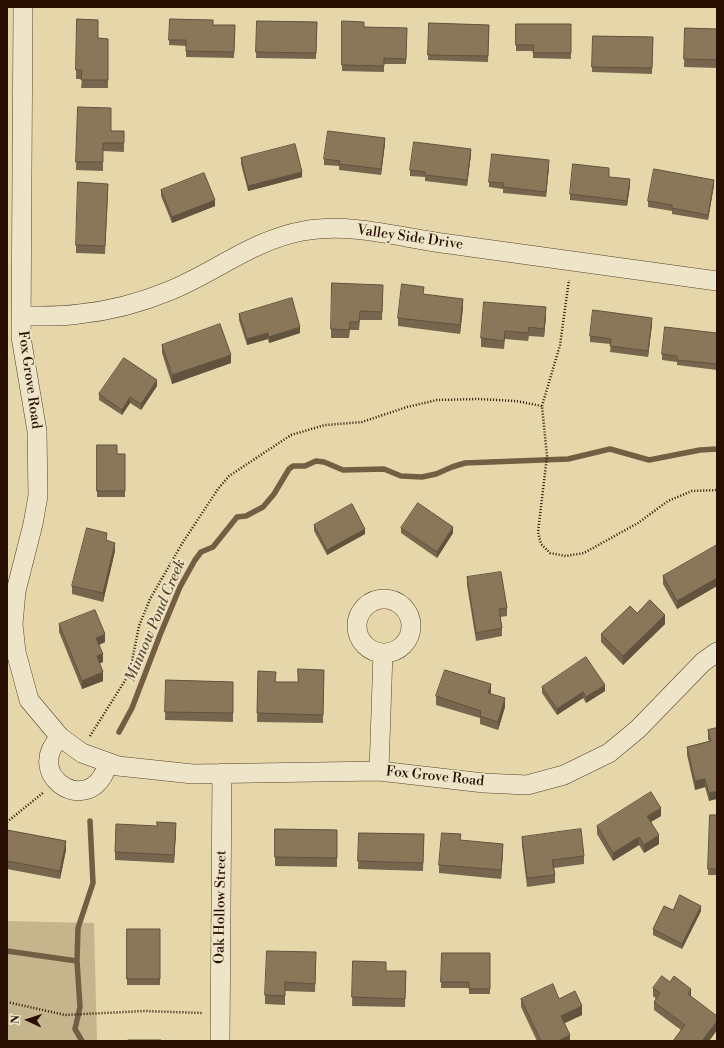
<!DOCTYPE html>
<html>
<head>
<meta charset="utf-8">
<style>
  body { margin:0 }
  #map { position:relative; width:724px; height:1048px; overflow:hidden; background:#e5d7aa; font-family:"Libre Bodoni",serif }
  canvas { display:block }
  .frame { position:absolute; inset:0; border:8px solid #280f01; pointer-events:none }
  .north { position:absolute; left:8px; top:1000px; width:40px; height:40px; -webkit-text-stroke:3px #eee5c8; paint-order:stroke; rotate:273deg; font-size:11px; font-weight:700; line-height:16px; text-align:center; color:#280f01 }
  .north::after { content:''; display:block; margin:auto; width:14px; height:18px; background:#280f01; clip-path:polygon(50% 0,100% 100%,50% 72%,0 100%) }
</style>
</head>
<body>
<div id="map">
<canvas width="724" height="1048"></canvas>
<div class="frame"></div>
<div class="north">N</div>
</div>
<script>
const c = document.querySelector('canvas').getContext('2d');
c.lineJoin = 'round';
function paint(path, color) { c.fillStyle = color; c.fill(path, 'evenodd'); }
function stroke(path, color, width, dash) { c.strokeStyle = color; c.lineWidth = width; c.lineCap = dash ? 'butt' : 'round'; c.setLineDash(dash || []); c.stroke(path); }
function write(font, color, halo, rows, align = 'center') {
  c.font = font + ' "Libre Bodoni",serif'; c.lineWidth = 3.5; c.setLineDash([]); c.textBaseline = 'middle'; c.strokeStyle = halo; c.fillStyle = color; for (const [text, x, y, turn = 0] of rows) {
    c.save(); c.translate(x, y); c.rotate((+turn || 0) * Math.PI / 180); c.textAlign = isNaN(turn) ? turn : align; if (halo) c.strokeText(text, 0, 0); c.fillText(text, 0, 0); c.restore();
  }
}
paint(new Path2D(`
  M7,921l87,2 3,118h-90z`), '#c5b58d');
stroke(new Path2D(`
  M119,732l13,-24 28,-73 20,-48 15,-27 6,-8 12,-5 24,-30 9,-1 17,-9 11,-13 15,-25 4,-3h12l11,-5 8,1 19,8 41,-1 17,7 21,1 14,-3 16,-7 13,-4 103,-4 42,-10 39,11 51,-10 17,-1
  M7,951l70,10
  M82,1041l-7,-12 5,-22 -3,-46 1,-33 15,-45 -3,-62`), '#735e44', 5.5);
const minor = new Path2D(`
  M23,7l-2,330 16,94 1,65 -5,28 -17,67 -3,33 3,28 13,48 31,37 22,16 36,13 75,8 186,-3 105,12 43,2 37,-10 45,-22 29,-24 65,-67 14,-10
  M21,316c19,0 39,1 58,-2 30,-3 61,-11 90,-23 45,-18 84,-51 134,-60 49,-9 98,7 146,13 90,13 179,25 268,37
  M357 626a27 27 0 1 1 54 0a27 27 0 1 1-54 0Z
  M60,737c-35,36 20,75 42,40 3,-4 4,-10 6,-14
  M379,771l4,-118
  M220,1041l2,-268`);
stroke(minor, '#57412b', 20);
stroke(new Path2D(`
  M542,406l18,-61 9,-65
  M90,736l36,-57 5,-13 8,-40 11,-27 33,-57 35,-53 11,-13 62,-41 34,-10 37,-3 45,-15 30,-7 41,-1 38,2 26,5 5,50 -9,76 3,12 9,9 16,3 18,-3 54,-30 30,-22 24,-10 25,-1
  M7,822l37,-30
  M7,1002l58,13 79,-4 59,2`), '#280f01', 2.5, [1, 2]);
stroke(minor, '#eee5c8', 19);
paint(new Path2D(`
  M77,19l21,19 10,1v49h-27l1,-9h-6z
  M170,19l43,6h22l-1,33 -48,-1v-11l-17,-1z
  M257,21l60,1 -1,37 -60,-1z
  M342,21l22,6 43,1 -1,36h-22v8l-42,-1z
  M429,23l60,2 -1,37 -60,-2z
  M516,24h55v35l-38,-1v-7h-17z
  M685,28l32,1v39l-33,-1z
  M593,36l60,1 -1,37 -60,-2z
  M78,107l46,33v12l-21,-1v20l-27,-1z
  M385,143l-4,32 -42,-5v-4l-15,-1v-6z
  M471,154l-4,32 -42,-5v-4l-15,-1v-6z
  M241,158l61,19 -54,14 -7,-27z
  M549,166l-3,31 -43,-4v-4l-14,-2v-5z
  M630,185l-3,21 -57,-6v-6z
  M714,185l-6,35 -36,-6v-3l-24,-4v-6z
  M161,190l54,16 -43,17 -11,-27z
  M108,192l-3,62 -29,-1v-8z
  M383,285l-1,35h-22l-1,10h-9l-1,8h-18v-9z
  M424,294l39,13 -3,27 -62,-8v-8z
  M239,314l61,19 -31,10 -1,-4 -21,6 -8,-25z
  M546,316l-2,21 -15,-1 -1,5 -23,-2 -1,10 -23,-2v-9z
  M652,324l-4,33 -38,-5 1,-8 -21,-2v-6z
  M717,333v37l-40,-5v-3l-15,-2v-6z
  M162,345l69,18 -59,21 -10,-31z
  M157,386l-16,24 -11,-7 -8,12 -23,-15v-6z
  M97,445l20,9h8v43h-28z
  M314,525l51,9 -38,21 -13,-24z
  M401,528l52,5 -16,25 -36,-25z
  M717,546v40l-40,23 -14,-25v-8z
  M115,551l-12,51 -31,-8v-8z
  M467,577l40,31v8l-7,1 2,11v8l-26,5 -9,-56z
  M637,613l28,11 -42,41 -22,-23v-8z
  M59,624l46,18 -6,3 4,17 -3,1 3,18 -21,8 -23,-57z
  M324,670l-1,53 -66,-1 1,-51 18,11h22z
  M166,680l67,2v40l-68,-2z
  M542,687l63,4 -19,12 -3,-5 -26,17 -15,-22z
  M491,692l-1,1 15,14 -7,23 -18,-6v-6l-44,-13v-9z
  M717,728l-8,73 -4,-14 -10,3 -8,-35v-8l22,-6 -1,-2v-9z
  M710,815h7v60h-9z
  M661,816l-10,6 8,22 -15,9 -5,-8 -26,16 -16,-27v-8z
  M157,826l19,5 -2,32 -59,-3v-8z
  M275,829l62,1v37l-62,-1z
  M7,830l59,20 -6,29 -53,-10z
  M359,833l65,1 -1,37 -65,-2z
  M522,837l62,19v8l-30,4 1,7v8l-28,4 -5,-42z
  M461,840l42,12 -2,27 -62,-6v-8z
  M673,910l28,1 -19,38 -29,-14v-6z
  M127,929h33v56h-33z
  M442,953h48v41h-21v-6h-28z
  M316,961l-1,31 -30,-1v14l-20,-1v-9z
  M353,961l33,10h20l-1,36 -53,-1z
  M670,982l21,15 26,33 -8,11h-36l8,-11 -27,-20v-8l2,-3 -3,-3v-8z
  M521,999h38l23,16 -18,8 6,18h-33l-16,-34z`), '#77664d');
paint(new Path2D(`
  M385,138v5l-4,32v-6z
  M471,149v5l-4,32v-6z
  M549,160v6l-3,31v-5z
  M302,172v5l-54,14v-5z
  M630,179v6l-3,21v-5z
  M714,180v5l-6,35v-5z
  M215,200v6l-43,17v-6z
  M463,299v8l-3,27v-9z
  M546,307v9l-2,21v-8z
  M652,318v6l-4,33v-6z
  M300,327v6l-31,10v-6z
  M268,333v6l-21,6v-6z
  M231,355v8l-59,21v-9z
  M157,380v6l-16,24v-6z
  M130,397v6l-8,12v-5z
  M453,527v6l-16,25v-6z
  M365,529v5l-38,21v-5z
  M115,543v8l-12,51v-9z
  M717,578v8l-40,23v-8z
  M665,615v9l-42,41v-9z
  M105,634v8l-9,4v-8z
  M103,654v8l-6,2v-8z
  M103,672v9l-21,8v-8z
  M491,684v8l-3,9v-8z
  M605,685v6l-19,12v-6z
  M583,692v6l-26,17v-6z
  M505,698v9l-7,23v-8z
  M705,779v8l-10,3v-9z
  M717,791v8l-8,2v-8z
  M661,808v8l-14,8v-8z
  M176,823v8l-2,32v-8z
  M659,835v9l-15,9v-8z
  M639,837v8l-26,16v-8z
  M66,841v9l-6,29v-8z
  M503,844v8l-2,27v-9z
  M701,906v5l-19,38v-5z
  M691,989v9l-3,-4z
  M582,1006v9l-21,10v-9z
  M717,1021v9l-8,11h-7z
  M570,1035v6h-12z`), '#61533e');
const building = new Path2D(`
  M77,19l21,1v18l10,1v41h-27l1,-10h-6z
  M170,19l43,1v5h22l-1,27 -48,-1v-11h-17z
  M257,21l60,1 -1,31 -60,-1z
  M342,21l22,1v5l43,1 -1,31 -22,-1v8l-42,-1z
  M429,23l60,2 -1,31 -60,-1z
  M516,24h55v29h-38l1,-8h-18z
  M685,28l32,1v31l-33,-1z
  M593,36l60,1 -1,31 -60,-1z
  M78,107l33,1v23h13v12h-21v19h-27z
  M328,131l57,7 -4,31 -42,-5 1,-3 -16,-2z
  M414,142l57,7 -4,31 -42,-5v-3l-15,-2z
  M295,144l7,28 -54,14 -7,-28z
  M492,154l57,6 -3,32 -43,-5 1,-4 -15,-1z
  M573,164l36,4v9l21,2 -3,22 -57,-7z
  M654,169l60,11 -6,35 -36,-7v-3l-24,-4z
  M204,173l11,27 -43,17 -11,-27z
  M78,182l30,2 -3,62 -29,-1z
  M332,283l51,2 -1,27 -22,-1 -1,11h-9l-1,8 -18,-1z
  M402,284l22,3 -1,7 40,5 -3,26 -62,-7z
  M292,298l8,29 -31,10 -1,-4 -21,6 -8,-25z
  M484,302l62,5 -2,22 -15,-2 -1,6 -23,-2 -1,10 -23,-3z
  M593,310l59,8 -4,33 -38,-5 1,-7 -21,-3z
  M220,324l11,31 -59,20 -10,-30z
  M665,327l52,6v31l-40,-4v-4l-15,-2z
  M124,358l33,22 -16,24 -11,-7 -8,13 -23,-16z
  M97,445h20v9h8v37h-28z
  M418,503l35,24 -16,25 -36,-24z
  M352,504l13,25 -38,21 -13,-25z
  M87,528l20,5 -1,7 9,3 -12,50 -31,-7z
  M717,545v33l-40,23 -14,-25z
  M501,572l6,36 -8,1 3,19 -26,5 -9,-56z
  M650,600l15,15 -42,41 -22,-22 29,-28 7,7z
  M95,610l10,24 -9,4 7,16 -6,2 6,16 -21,9 -23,-57z
  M586,657l19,28 -19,12 -3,-5 -26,17 -15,-22z
  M298,669l26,1 -1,45 -66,-2 1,-42 18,1 -1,10h23z
  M445,670l46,14 -3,9 17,5 -7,24 -18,-6 1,-5 -45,-15z
  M166,680l67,2v31l-68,-1z
  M717,728v63l-8,2 -4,-14 -10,2 -8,-34 24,-6 -3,-11z
  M651,792l10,16 -14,8 12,19 -15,10 -5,-8 -26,16 -16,-27z
  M710,815h7v54h-9z
  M157,822l19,1 -2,32 -59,-3 1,-28 41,2z
  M275,829l62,1v28l-62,-1z
  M581,829l3,27 -32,4 3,15 -28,3 -5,-41z
  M7,830l59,11 -6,30 -53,-10z
  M359,833l65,1 -1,29 -65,-2z
  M442,833l19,1 -1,6 43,4 -2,26 -62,-5z
  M680,895l21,11 -19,38 -29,-15 11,-23 9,4z
  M127,929h33v50h-33z
  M267,951l49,1 -1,32 -30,-2v14l-20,-1z
  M442,953h48v36h-21v-7h-28z
  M353,961l33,1v9h20l-1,28 -53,-2z
  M662,976l8,6 4,-6 17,13 -3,5 29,22v5l-15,20h-29l12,-16 -31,-23 6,-9 -7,-5z
  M553,984l6,15 16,-8 7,15 -21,10 9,19 -12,6h-17l-20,-42z
  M128,1040h33v1h-33z`);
paint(building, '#8a7759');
stroke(building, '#61533e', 1);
write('14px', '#280f01', '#eee5c8', [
  ["Valley Side Drive",410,238,8],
  ["Fox Grove Road",29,380,82],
  ["Fox Grove Road",435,777,6],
  ["Oak Hollow Street",221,907,-89]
]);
write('italic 15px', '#604a33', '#eee5c8', [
  ["Minnow Pond Creek",156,621,-67]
]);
</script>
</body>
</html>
